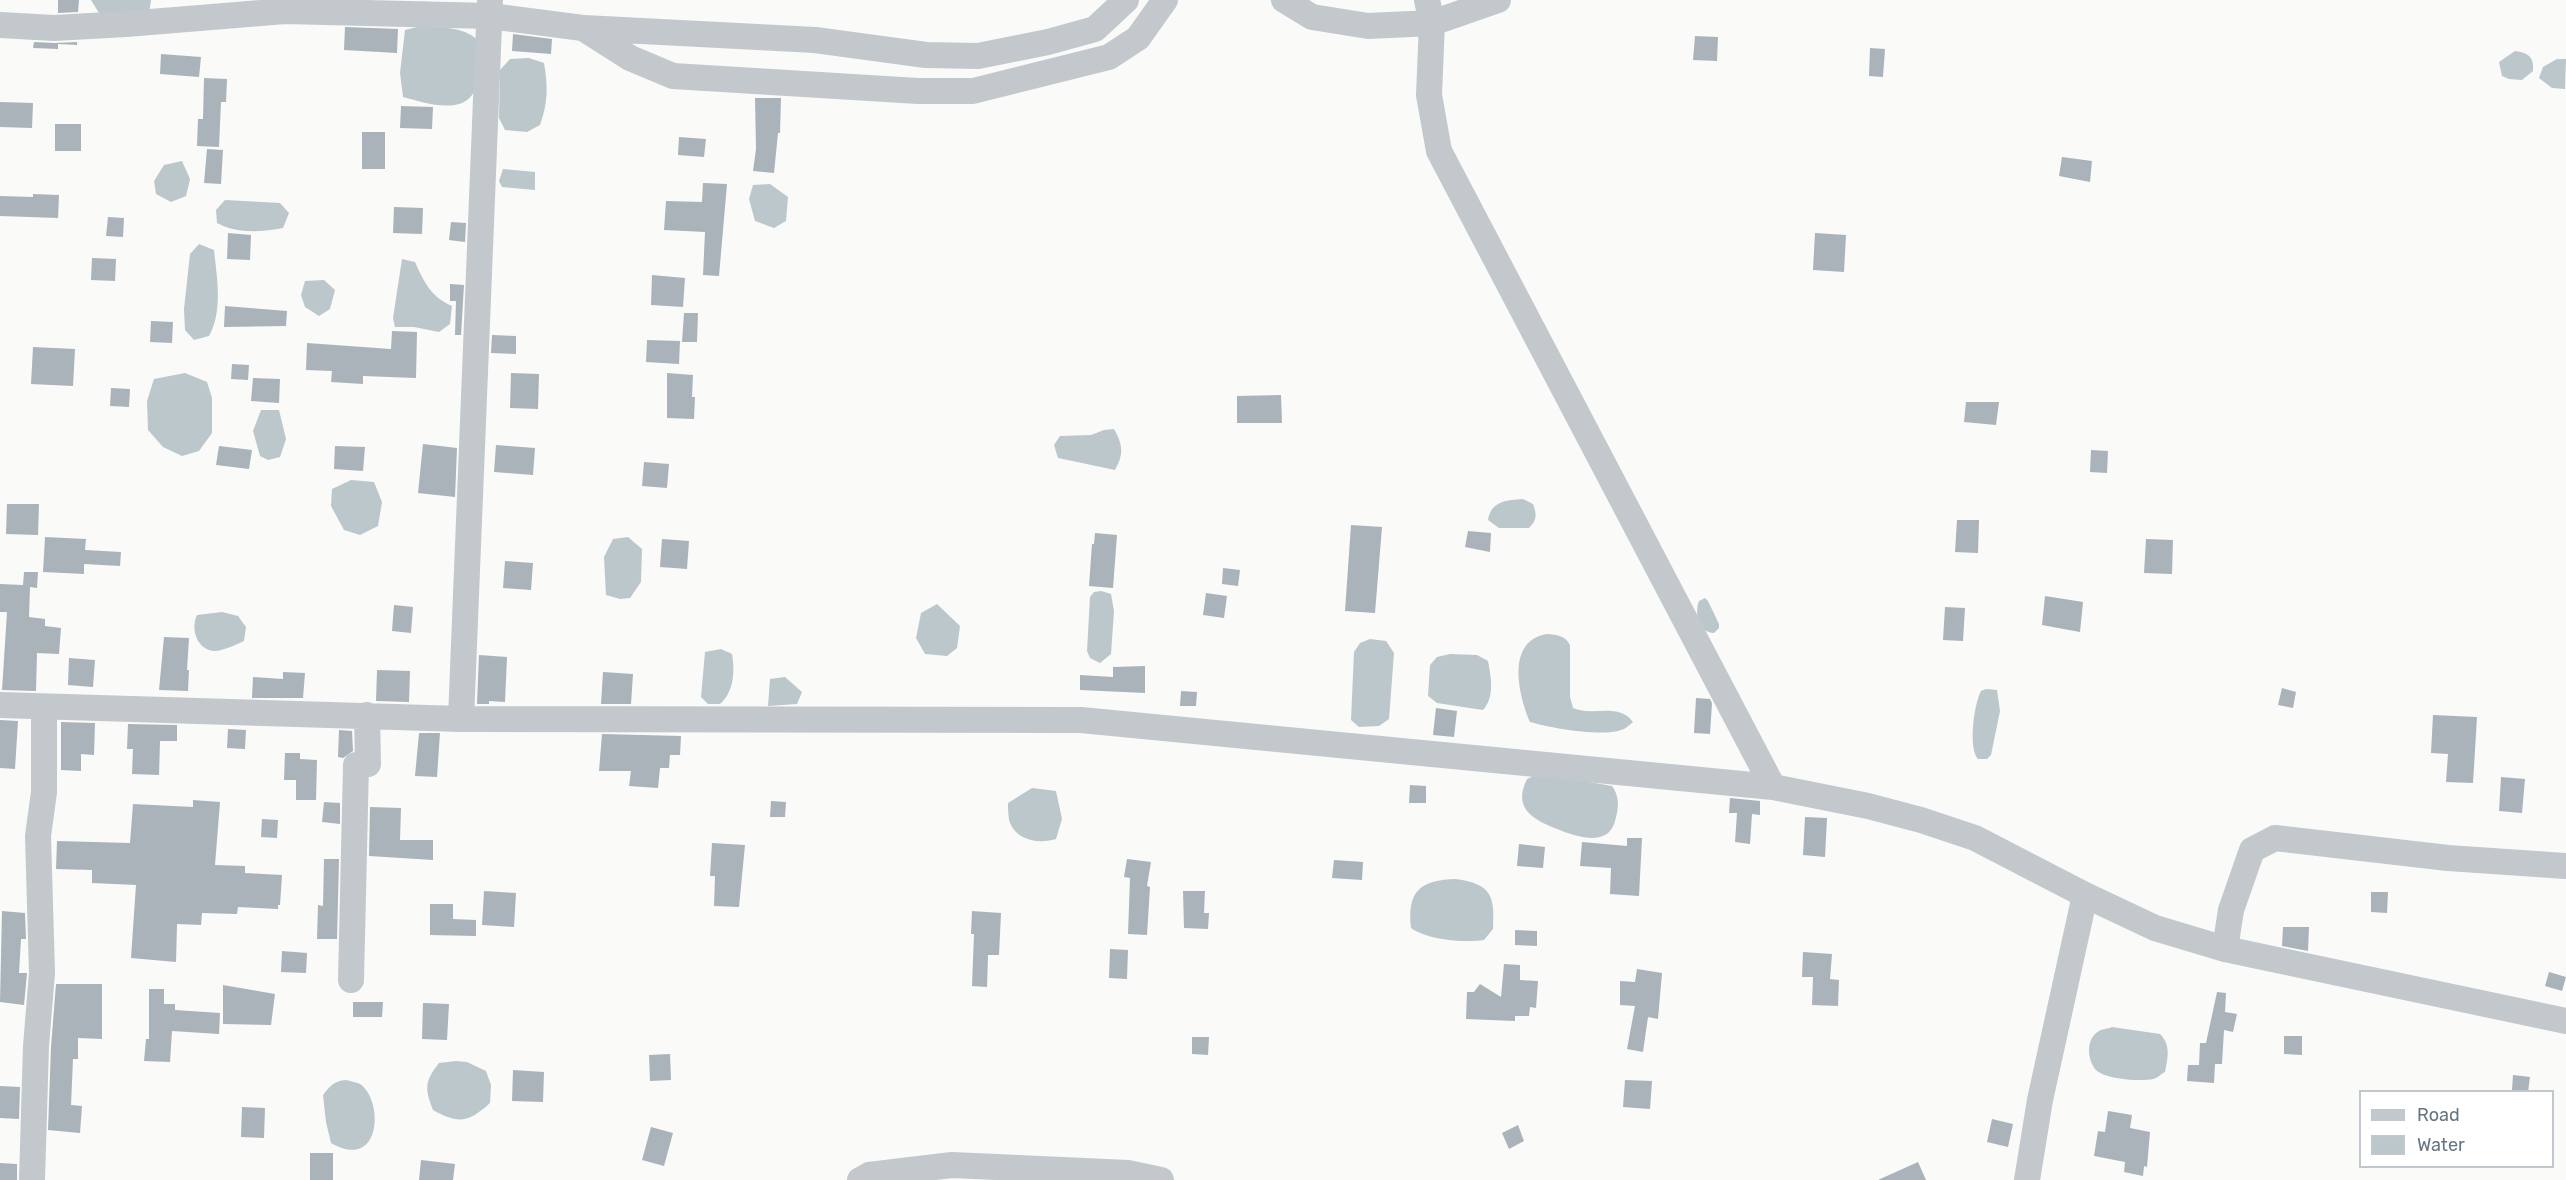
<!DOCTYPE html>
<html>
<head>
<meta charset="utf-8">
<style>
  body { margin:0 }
  #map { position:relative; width:2566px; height:1180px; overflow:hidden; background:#fafaf8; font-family:Rubik,sans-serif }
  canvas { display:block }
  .legend { position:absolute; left:2359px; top:1090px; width:195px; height:78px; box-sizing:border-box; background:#fff; border:2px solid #c1c8cd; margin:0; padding:8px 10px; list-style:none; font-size:18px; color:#657683 }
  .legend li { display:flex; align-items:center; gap:12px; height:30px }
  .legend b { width:30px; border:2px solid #c1c8cd }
</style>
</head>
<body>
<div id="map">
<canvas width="2566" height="1180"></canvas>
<ul class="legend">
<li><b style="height:8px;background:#c3c8cc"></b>Road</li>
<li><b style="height:16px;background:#bbc7cb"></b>Water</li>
</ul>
</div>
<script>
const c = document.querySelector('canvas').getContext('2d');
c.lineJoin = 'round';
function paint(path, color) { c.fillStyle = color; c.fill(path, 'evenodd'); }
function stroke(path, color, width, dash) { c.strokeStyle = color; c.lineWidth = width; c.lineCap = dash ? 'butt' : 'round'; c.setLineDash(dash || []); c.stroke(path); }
paint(new Path2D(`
  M91,0h60l-2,14 -50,-1z
  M421,26c21,2 47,0 60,18 -1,11 -2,39 -7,48 -13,24 -51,10 -71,5l-3,-24 5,-43z
  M2515,51c14,2 19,6 18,20l-11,9 -13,-1 -7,-3 -3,-14z
  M529,58l15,5c4,23 4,40 -4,62l-13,7 -22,-2 -6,-12 1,-48 10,-11z
  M2557,59h9l-1,30 -13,-1 -13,-10 4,-11z
  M182,161l8,18 -4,17 -15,6 -15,-8 -2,-13 10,-16z
  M503,169l32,3v18l-33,-3 -3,-6z
  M770,184l18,13 -2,24 -12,7 -19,-7 -6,-22 4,-14z
  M225,200l55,3 9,10 -6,15c-21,4 -47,6 -66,-5l-1,-13z
  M199,244l15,6c3,28 9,61 -5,86l-15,4 -9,-10 -1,-21 6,-55z
  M402,259l13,3c9,20 16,35 37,44l-2,18 -11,8 -25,-5h-19l-2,-9z
  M324,280l11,10 -5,19 -11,7 -14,-9 -4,-12 4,-14z
  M185,373l22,9 5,16v35l-13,18 -17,5 -19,-9 -15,-17 -1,-29 7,-22z
  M261,410h18l7,29 -6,18 -12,3 -8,-4 -7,-25z
  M1114,429c9,16 10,25 1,41l-57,-12 -4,-13 6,-9 31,-1 13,-5z
  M351,480l23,2 8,20 -4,24 -18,9 -16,-5 -13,-24 1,-17z
  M1523,499l10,5c4,11 4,16 -4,24h-30l-11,-8c3,-19 19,-20 35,-21z
  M628,537l14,12 -1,33 -11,16 -10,1 -14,-4 -2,-38 9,-18z
  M1101,591l10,3 3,17 -3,43 -11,9 -10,-5 -3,-7 3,-54 4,-5z
  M1705,598l3,3 11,23v4l-5,5c-15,0 -20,-20 -15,-32z
  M937,604l23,22 -3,22 -10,8 -22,-2 -9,-16 5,-25z
  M222,612l16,4 8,11 -2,14c-7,3 -15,7 -23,9 -21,6 -32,-19 -24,-35z
  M1547,634c10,1 18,1 23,11v52l3,11c20,9 45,-6 60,14 -4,3 -7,7 -12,8 -20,7 -70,-2 -91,-8 -12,-29 -24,-81 17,-88z
  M1370,639l16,2 8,12 -5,66 -10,7 -20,1 -8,-7 3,-68 6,-9z
  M721,649l11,5c3,17 2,38 -12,50h-12l-7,-7 4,-45z
  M1450,654l27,1 11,6c3,16 7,36 -5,49l-46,-7 -9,-7 2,-31 7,-8z
  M785,677l17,15 -5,12 -29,2 2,-27z
  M1986,689l11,1 3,21 -9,44 -4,4h-9c-10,-11 -4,-55 3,-68z
  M1536,775h13l63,11c6,8 7,18 5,27 -2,9 -4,19 -14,23 -12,5 -30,-1 -41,-5 -25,-10 -51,-20 -35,-52z
  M1032,788l24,3 6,28 -6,20c-16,5 -39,2 -46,-16 -2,-6 -2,-15 -2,-20z
  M1456,879c35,5 39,16 37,50l-9,11c-20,3 -56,0 -73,-12 -4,-38 10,-48 45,-49z
  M2112,1027l48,7c11,11 8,24 5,38 -4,2 -7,6 -12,7 -13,3 -50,0 -58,-10 -8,-11 -9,-31 4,-38 3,-2 9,-2 13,-4z
  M456,1061l11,1 19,9 5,14 -1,18c-22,20 -32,21 -57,7 -8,-21 -9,-28 6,-47z
  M346,1080c4,1 10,2 14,4 24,16 22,88 -29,59l-5,-21 -3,-27c7,-9 11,-14 23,-15z`), '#bbc7cb');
paint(new Path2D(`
  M58,0h21l-1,12 -20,1z
  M345,27l53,2 -1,24 -53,-3z
  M513,34l39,5 -1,15 -39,-3z
  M1695,36l23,1 -1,24 -24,-1z
  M34,42l21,1 22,-1v3l-19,-1v5l-25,-1z
  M1870,48l15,1 -2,28 -14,-1z
  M161,54l40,3 -2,20 -39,-3z
  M204,78l23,1 -1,23h-5l-2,45 -22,-1 1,-27h5z
  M755,98h26l-1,35h-2l-4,40 -21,-2 3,-22z
  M0,102l33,1 -1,25 -32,-1z
  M401,106l32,1 -1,22 -32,-1z
  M55,124h26v27h-26z
  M362,132h23v37h-23z
  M679,137l27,2 -2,18 -26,-2z
  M207,149l16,1 -2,34 -17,-1z
  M2062,157l30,4 -2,21 -31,-6z
  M703,183l24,1 -8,92 -16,-1 2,-43 -41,-2 2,-29 36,1z
  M33,194l26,1 -1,23 -58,-2v-20l33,1z
  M394,207l29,1 -1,26 -29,-1z
  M108,217l16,1 -1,19 -17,-1z
  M451,222l15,1 -1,19 -16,-2z
  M228,233l23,2 -1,25 -23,-1z
  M1815,233l31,2 -2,37 -31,-2z
  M92,258l24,1 -1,22 -24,-1z
  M652,275l33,3 -2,29 -32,-2z
  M450,284l14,1 -3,50h-6l1,-34h-6z
  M225,306l62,5 -1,15 -62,1z
  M684,313h14l-1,29h-15z
  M151,321l22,1 -1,21 -22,-1z
  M392,331l25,1 -1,46 -53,-2v8l-32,-2 1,-11 -26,-1 1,-27 84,6z
  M492,335l24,1v18l-25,-1z
  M647,340l33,1 -1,23 -33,-2z
  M33,347l42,2 -2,37 -42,-2z
  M232,364l17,1 -1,15 -17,-1z
  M511,373l28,1 -1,35 -28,-1z
  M667,373l26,2 -1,22h3l-1,22 -27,-1z
  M253,378l27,1 -1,24 -28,-2z
  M111,388l19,1 -1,18 -19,-1z
  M1281,395l1,28h-45v-27z
  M1966,402h33l-3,23 -32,-3z
  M423,444l34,4 -2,49 -37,-4z
  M496,445l39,3 -2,27 -39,-3z
  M219,446l33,4 -3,19 -33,-4z
  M335,446l30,1 -2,24 -29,-2z
  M2091,450l17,1 -1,22 -17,-1z
  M644,462l25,2 -2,24 -25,-2z
  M7,504h32l-1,31 -32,-1z
  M1957,520h22l-1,33 -23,-1z
  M1351,525l31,2 -7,86 -30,-2z
  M1468,531l23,2 -1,19 -25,-5z
  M1095,533l22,2 -4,53 -24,-2 3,-42h2z
  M45,537l41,2 -1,11 36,2 -1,14 -36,-2v10l-41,-2z
  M662,539l27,2 -2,28 -27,-2z
  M2146,539l27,1 -1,34 -28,-1z
  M505,561l28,2 -2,27 -28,-2z
  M1223,568l17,2 -2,16 -16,-2z
  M24,572h14l-1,16 -7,-1 -1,30 16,2v7l16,2 -2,26 -22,-1 -1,38 -34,-1 5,-78h-7v-28l23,1z
  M1206,593l21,3 -3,22 -21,-3z
  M2045,596l38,6 -3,30 -38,-7z
  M394,605l19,2 -2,26 -19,-2z
  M1945,607l20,1 -2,33 -20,-1z
  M164,637l25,1 -2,32h2l-1,21 -29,-1z
  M479,655l28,2 -2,45 -16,-1v3h-12z
  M69,658l26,2 -2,27 -25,-2z
  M1145,666v27l-65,-3v-15l33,2v-10z
  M377,670l33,1 -1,31 -33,-1z
  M283,672l22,1 -2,25h-51l1,-21 30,2z
  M603,672l30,2 -2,30h-30z
  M2282,688l14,4 -3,16 -15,-3z
  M1181,691l16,1 -1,14h-16z
  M1696,698l14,1 2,4 -2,31 -16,-1z
  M1436,708l21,3 -3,26 -21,-2z
  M2433,715l44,2 -4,66 -27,-1 2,-28 -17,-1z
  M0,720l18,1 -3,48 -15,-1z
  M61,722l34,1 -1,32 -13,-1v17l-20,-1z
  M128,724l49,1v16h-17l-1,34 -27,-1 1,-25h-6z
  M228,729l18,1 -1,19 -18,-1z
  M339,730l13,1 1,20 -10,7 -5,-1z
  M419,733h21l-3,44 -22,-1z
  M602,734l79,2 -1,19h-10l-1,13h-9l-2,20 -29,-2 2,-15h-32z
  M285,753h15v6l17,1 -1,40h-20v-20h-12z
  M2501,777l24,2 -3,34 -23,-2z
  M1410,785l16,1v17h-17z
  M1730,798l30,3v14l-8,-1 -2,30 -15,-2 2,-29h-8z
  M193,800l27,2 -5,63 30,1v7l37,2 -2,30h-2v4l-40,-2 -1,7 -35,-1 -1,12 -24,-1 -1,38 -45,-4 5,-73 -44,-2v-13l-36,-1 1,-28 73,2 3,-39 60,3z
  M771,801l15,1 -1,15h-15z
  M324,802l16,1v21l-18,-2z
  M370,807l31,1 -1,32h33v20l-64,-4z
  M1805,817l22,1 -2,39 -22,-2z
  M262,819l16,1 -1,18 -16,-1z
  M1627,838h15l-3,58 -29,-2 1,-26 -31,-2 2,-24 45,4z
  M712,843l33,2 -6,62 -25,-1 1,-30h-5z
  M1519,844l26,3 -2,21 -26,-2z
  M324,859h15l-2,80h-20l1,-34 5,1z
  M1127,859l24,3 -4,24 3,1 -3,48 -19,-1 2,-56 -6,-1z
  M1334,860l29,2 -1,18 -30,-2z
  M484,891l32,2 -2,34 -32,-2z
  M1183,891h22l-1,22h5l-1,16 -24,-1z
  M2371,892h17l-1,21 -16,-1z
  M430,904h23v15l23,1v16l-46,-1z
  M2,911l23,2 1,26h-5l-2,34h8l-3,32 -24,-3z
  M972,911l29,2 -2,42h-11l-1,32 -15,-1 2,-52h-3z
  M2283,927h26l-1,24 -26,-5z
  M1515,930l22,1v15l-22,-1z
  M1110,949l18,1 -1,29 -18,-1z
  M282,951l25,2 -1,20 -25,-1z
  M1803,952l29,2 -2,25 9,1 -1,26 -26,-1 1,-28h-11z
  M1504,964l16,1v15l18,1 -2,27 -6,-1 -1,9h-14v5l-49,-2 1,-27h7l6,-8 21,13z
  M1637,969l25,4 -4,46 -10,-2 -5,35 -16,-3 8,-43 -15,-1v-24l15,1z
  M2549,972l17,5 -4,14 -17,-5z
  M56,984h46v55l-24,-1v21h-5l-2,46 11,1 -2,27 -32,-3 3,-83z
  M223,985l52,9 -4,31 -48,-1z
  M149,989h15v15h11v6l45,3 -1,21 -47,-3 -2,31 -26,-1 2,-22h3z
  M2217,992l9,1 -1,19 12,2 -4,18 -9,-2 -2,34h-7l-1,19 -27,-2 1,-16h11l1,-22h6z
  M353,1002h30l-1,15h-29z
  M423,1003l26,1 -2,36 -25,-1z
  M2284,1036h18v19l-18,-1z
  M1192,1037h17l-1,18 -16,-1z
  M670,1054l1,26 -21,1 -1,-26z
  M513,1070l31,2 -1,30 -31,-1z
  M2513,1075l17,2 -2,15 -16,-2z
  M1625,1080l27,1 -2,28 -27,-2z
  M0,1086l20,1 -1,32 -19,-1z
  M242,1107l23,1 -1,30 -23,-1z
  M2108,1111l24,4 -2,13 20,4 -3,35 -3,-1 -1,10 -19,-4 1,-10 -31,-6 4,-25 7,1z
  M1992,1119l21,5 -5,23 -21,-5z
  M1518,1125l6,16 -15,8 -7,-16z
  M651,1127l22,6 -9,33 -22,-6z
  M310,1153h23v27h-23z
  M421,1160l34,4 -2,16h-34z
  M1918,1162l8,18h-48z
  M0,1163l17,1v16h-17z`), '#aab3b9');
stroke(new Path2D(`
  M1284,0l28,17 56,9 64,-3 66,-23
  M1427,0l5,23 -3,72 10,56 334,636
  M0,25l54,3 72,-4 159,-13 205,5 93,12 47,30 43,18 245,15h55l136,-34 29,-19 27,-38
  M584,28l231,12 111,15 52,1 70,-14 47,-13 31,-29
  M0,705l461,14 620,1 692,67 95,19 53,14 54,18 110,57 70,33 70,21 341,72
  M461,719l29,-719
  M2225,949l6,-39 21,-60 23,-12 173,20 118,8
  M351,980l5,-215 12,-1 -1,-49
  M32,1180l4,-134 6,-73 -4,-137 6,-44v-85
  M860,1180l9,-5 83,-10 176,8 33,7
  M2027,1180l13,-80 45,-205`), '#c3c8cc', 26);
</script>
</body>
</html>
